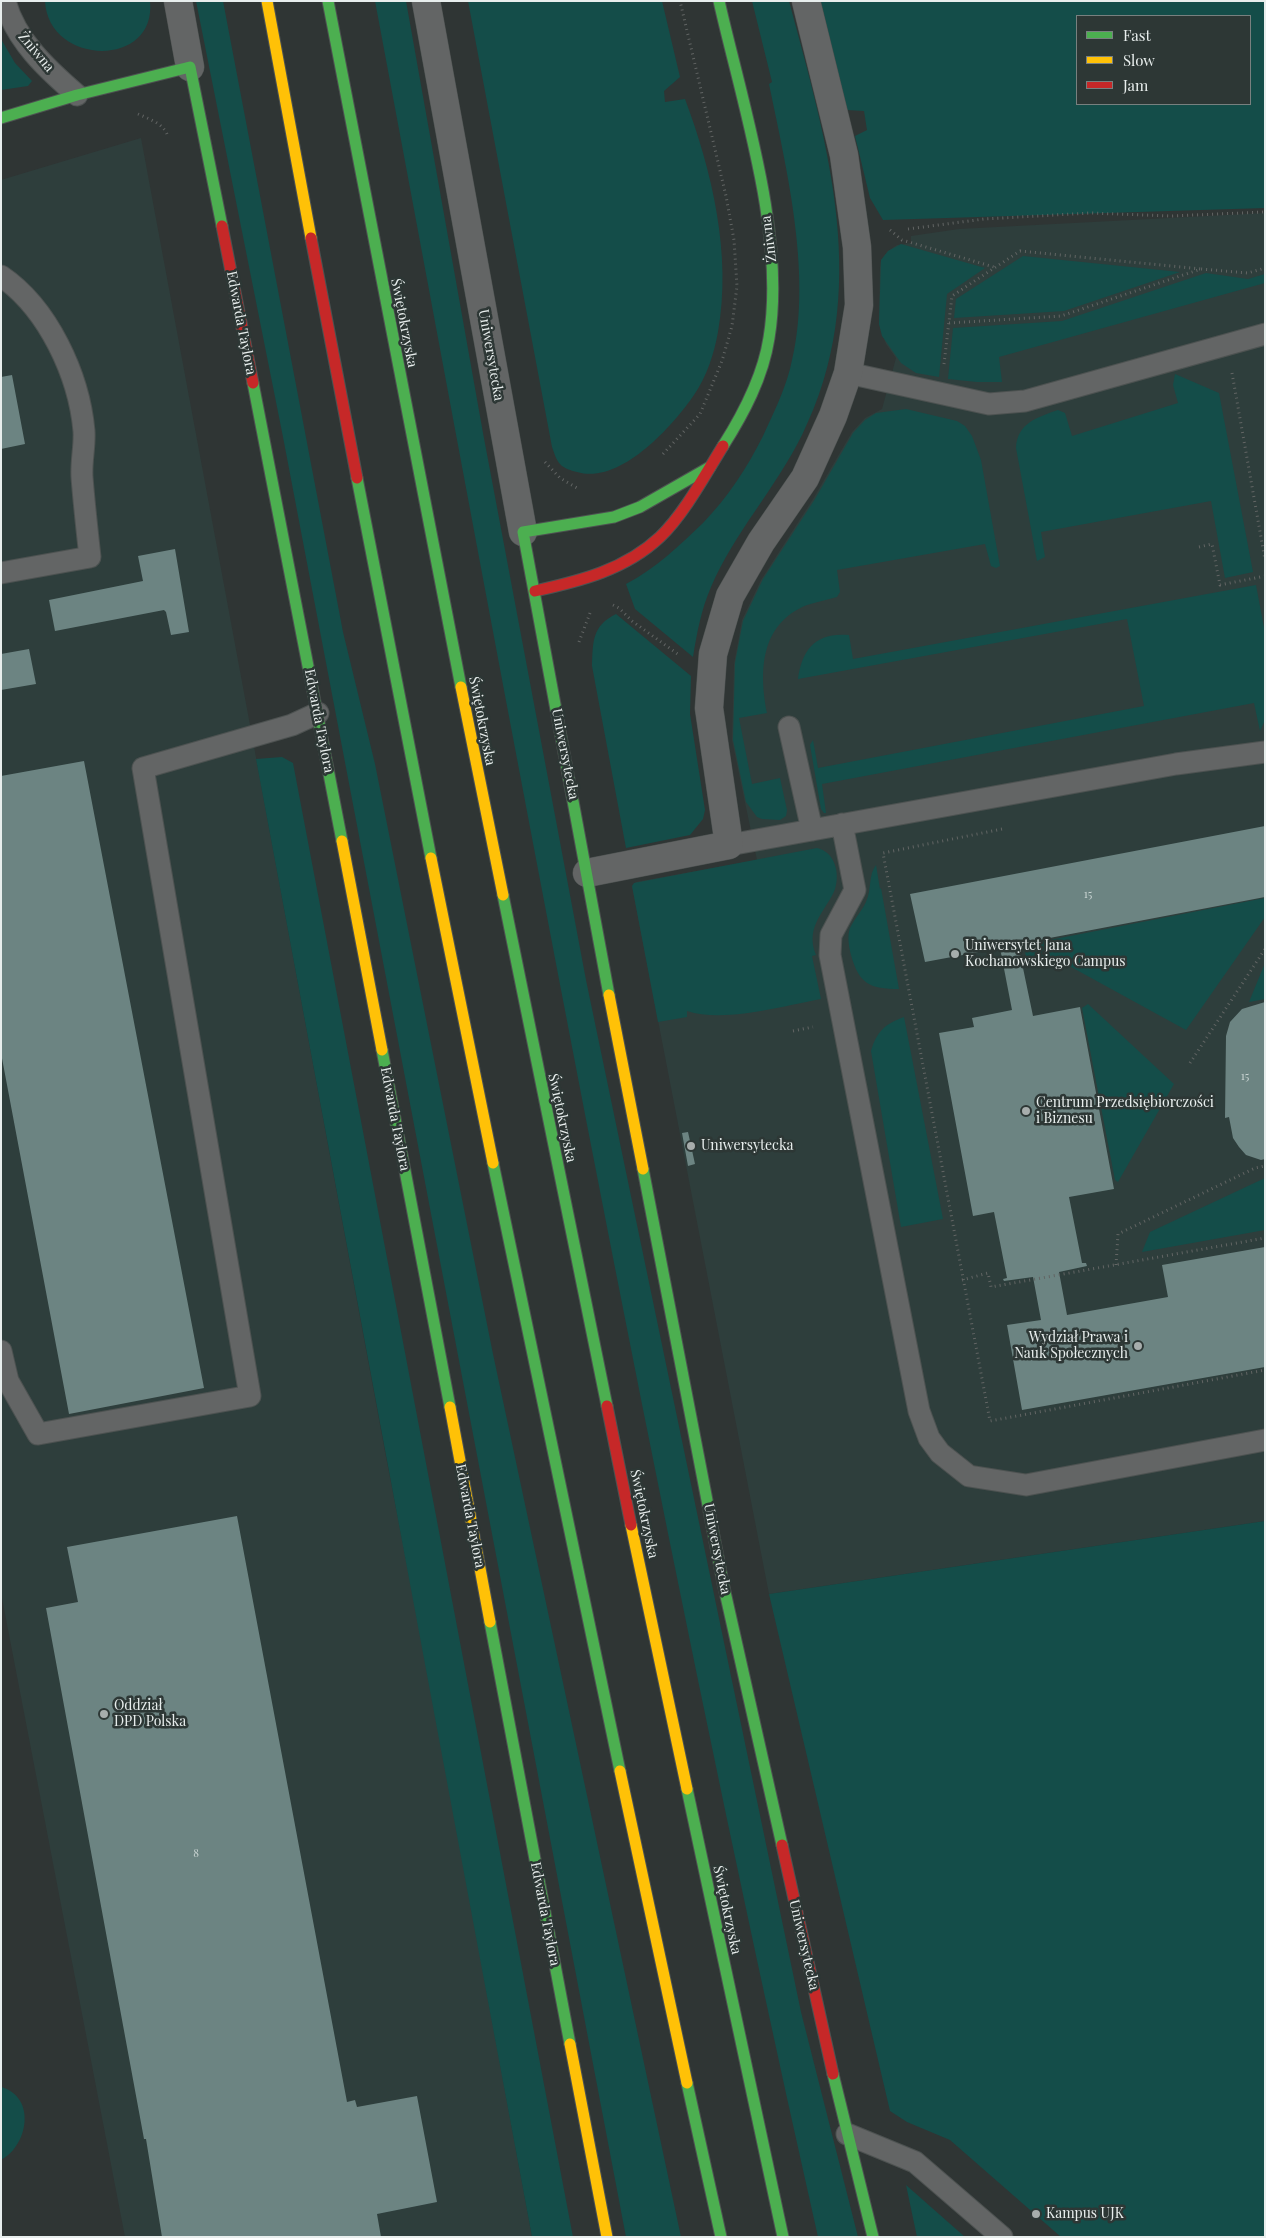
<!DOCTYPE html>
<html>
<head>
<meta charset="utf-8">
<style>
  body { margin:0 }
  #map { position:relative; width:1266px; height:2238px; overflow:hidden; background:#2f3534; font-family:"Playfair Display",serif }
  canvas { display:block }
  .frame { position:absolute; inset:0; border:2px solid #e8eeed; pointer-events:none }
  .legend { position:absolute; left:1076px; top:15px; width:175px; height:90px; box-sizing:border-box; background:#2d3735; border:1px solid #78807f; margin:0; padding:6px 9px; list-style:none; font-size:15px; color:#e8eeed }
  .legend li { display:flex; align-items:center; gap:10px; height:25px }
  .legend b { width:25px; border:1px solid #78807f }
</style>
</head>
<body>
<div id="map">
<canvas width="1266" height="2238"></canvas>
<div class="frame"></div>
<ul class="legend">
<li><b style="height:6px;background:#4caf50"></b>Fast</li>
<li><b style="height:6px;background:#ffc107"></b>Slow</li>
<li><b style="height:6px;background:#c62828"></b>Jam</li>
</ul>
</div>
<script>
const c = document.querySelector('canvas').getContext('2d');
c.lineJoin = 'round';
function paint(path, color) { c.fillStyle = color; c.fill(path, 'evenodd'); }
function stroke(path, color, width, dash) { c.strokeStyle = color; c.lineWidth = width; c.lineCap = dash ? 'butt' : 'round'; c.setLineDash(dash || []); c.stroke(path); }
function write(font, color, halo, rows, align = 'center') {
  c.font = font + ' "Playfair Display",serif'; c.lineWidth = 5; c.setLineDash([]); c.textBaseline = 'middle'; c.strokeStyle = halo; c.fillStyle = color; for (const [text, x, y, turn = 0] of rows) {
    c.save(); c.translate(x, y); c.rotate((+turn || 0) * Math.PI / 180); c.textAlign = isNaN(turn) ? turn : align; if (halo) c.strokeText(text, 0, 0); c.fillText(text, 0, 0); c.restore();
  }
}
paint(new Path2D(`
  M141,138l244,1314 41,209 106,576h-407l-124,-644v-1413z
  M1265,213v1308l-496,73 -137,-708 4,-4 121,-22 -25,-120 2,-76 8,-44 19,-40 52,-81 39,-67 13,-14 17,-9 14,-51 -10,-14 -7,-20 1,-57 1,-7 7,-9 9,-6 14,-2v-7l48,-7z`), '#2e3e3c');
paint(new Path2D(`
  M45,1h105c7,68 -102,65 -105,0z
  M196,1h27l120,631 32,132 118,590 188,883h-55l-343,-1800z
  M375,1h31l77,432 103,547 215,1032 57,225h-40c-167,-742 -303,-1489 -443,-2236z
  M468,1h194l18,76 -16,14 1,11 20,-3c27,72 47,156 33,233 -4,22 -11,44 -24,63 -22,32 -74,90 -117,77 -5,-1 -14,-4 -17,-8 -4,-4 -6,-12 -8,-17z
  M752,1h37c39,146 84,291 13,434 -26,53 -68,98 -91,152 -10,23 -14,46 -18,70l-58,-48 -9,-25c29,-15 54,-39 77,-61 25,-26 44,-55 60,-87 10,-22 21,-44 27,-67 24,-89 -3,-197 -21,-285l3,-2z
  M819,1h446v207l-382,12 -13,-22 -15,-62 12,-6 -3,-19 -17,-1zM1077,16h173v88h-173z
  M1,39l14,24 17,18 -4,5 -27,4z
  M901,244l84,24 -38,26 -8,83 -23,-4 -15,-10 -19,-27 -3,-12 2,-64 7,-9z
  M1023,256l157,16 -116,39 -110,7 2,-19z
  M1206,273l42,6 17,-5v9l-266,74 3,25h-25l-29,-3 5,-51 109,-7z
  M1175,374l44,19 34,179 -28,6 -14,-77 -170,31 4,25 -8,4 -21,-113c1,-25 22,-31 42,-38l7,3 7,23 106,-33 -5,-18z
  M906,409l51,12 8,5 7,10 9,24 19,106 -4,2 -5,-2 -6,-22 -148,26 3,22 -3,5c-10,3 -21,5 -30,8 -47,19 -48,66 -40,108l-28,5 13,66 28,-6 7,32 -1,6 -6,4 -18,-1 -5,-2 -11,-15 -13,-62 2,-77 8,-42 20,-42 52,-80 38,-66 12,-13 11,-7z
  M1256,585l9,48v87l-5,11 -6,-28 -432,81 4,29h-2l-3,-4 -11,-64 3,-5 5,28 326,-62 -17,-87 -329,60c4,-30 18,-47 51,-44l4,24z
  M616,614l75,62 -1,38 15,96 -2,9 -13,16 -64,13 -34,-182c1,-25 0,-40 24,-52z
  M282,757l11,6 280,1474h-41l-276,-1478z
  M817,848c18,4 23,25 18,41 -8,21 -31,37 -19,66l-4,1 9,43c-38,7 -97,24 -134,12v6l-29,5 -26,-136 2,-3z
  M876,865l4,24 1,-1 18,101c-29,0 -40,-5 -48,-34 -2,-8 -4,-19 -1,-27 4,-9 12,-17 16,-26 6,-13 2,-27 10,-37z
  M1265,898v19l-79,113 -124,-68 -35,2 -3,-19z
  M1265,963v36l-16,3z
  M1088,1004l86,80 -56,98 -3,-2 -33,-172z
  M904,1017l39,202 -42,8 -30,-176c6,-20 14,-27 33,-34z
  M1265,1178v52l-123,22 8,-20z
  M1265,1521v716h-204l-111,-97 -43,-18 -17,-11 -121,-517z
  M1,2087c36,10 27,59 0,73z
  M906,2185l59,52h-48z`), '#144d49');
paint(new Path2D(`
  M12,375l13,69 -24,5v-72z
  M175,549l14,83 -18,3 -5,-23 -2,-2 -109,21 -6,-31 94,-19 -5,-25z
  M29,649l7,35 -35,6v-36z
  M84,761l120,627 -135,26 -68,-361v-277z
  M1265,826v71l-247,47 15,72 47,-9 34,182 -45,8 13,66h4l1,3 -28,6 8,43 101,-18 -6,-32 103,-18v120l-243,43 -15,-85 34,-5 -8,-43 -29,4 -1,-2 4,-1 -13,-66 -21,4 -34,-183 35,-6 -2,-9 40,-8 -12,-62 -75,14 -15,-68z
  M1265,1002v157l-4,1 -15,-5 -7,-8 -6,-9 -4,-21 -4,1 1,-82 4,-14 12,-13z
  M688,1132l7,32 -7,2 -6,-33z
  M237,1516l110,586 8,-2 2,7 60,-11 20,106 -60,12 4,23h-219l-16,-98h-2l-98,-531 32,-6 -11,-55z`), '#6c8482');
const lane = new Path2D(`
  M5,1c10,39 43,69 72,94
  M1,276c47,32 78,99 83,155 1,15 -3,30 -2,46 2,26 5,53 8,80l-89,16
  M848,373l141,31 36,-3 240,-67
  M789,727l23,103
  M842,824l13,66 -24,45 -1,20 89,456 10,27 11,15 29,23 57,9 239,-45
  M729,845l447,-81 89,-12
  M1,1351l7,30 30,53 212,-38 -107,-628 149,-43 26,-12
  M847,2134l68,28 87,75`);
const street = new Path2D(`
  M178,1l12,66
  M426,1l97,531
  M587,873l142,-28 -20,-137 4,-54 17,-58 31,-54 44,-64 28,-62 15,-43 11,-68 -2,-58 -13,-92 -38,-154`);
const fast = new Path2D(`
  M328,1l133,686
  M719,1c23,102 67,234 50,337 -6,39 -25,75 -46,108
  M1,118l76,-23 113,-28 32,159
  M253,383l89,458
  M357,478l74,380
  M503,895l104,511
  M609,995l-86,-463 91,-15 26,-10 70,-40
  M382,1050l68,357
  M493,1163l127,608
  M643,1169l80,414 59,262
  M490,1622l80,422
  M687,1789l96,448
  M833,2074l40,163
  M687,2083l34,154`);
const slow = new Path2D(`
  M267,1l44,237
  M461,687l42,208
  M342,841l40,209
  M431,858l62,305
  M609,995l34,174
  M450,1407l40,215
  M631,1525l56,264
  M620,1771l67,312
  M570,2044l37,193`);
const jam = new Path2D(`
  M222,226l31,157
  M311,238l46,240
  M535,591c45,-10 90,-21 125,-54 24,-23 45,-62 63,-91
  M607,1406l24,119
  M782,1845l51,229`);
stroke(lane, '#4d5251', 23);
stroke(street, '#4d5251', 29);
stroke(fast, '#4d5251', 13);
stroke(slow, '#4d5251', 13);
stroke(jam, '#4d5251', 13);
stroke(new Path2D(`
  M138,114c11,5 24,9 29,20
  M908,229l76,-10 106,-6 81,3 94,-4
  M890,230l12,10 92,27
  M949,323l112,-7 140,-47 47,4 17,-5
  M944,364l8,-68 68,-45 181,18
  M1232,373l33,187
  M663,454l37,-40 22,-53 10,-35 5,-40 -3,-46 -8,-44 -46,-195
  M545,462l15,16 17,10
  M1199,547l13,-3 8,41 45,-9
  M613,605l6,3 13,13 47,34
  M579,642l11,-29
  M1002,829l-119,24 107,568 275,-51
  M793,1031l20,-4
  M1190,1063l75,-114
  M1116,1265l2,-31 137,-66 10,-2
  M962,1280l26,-7 3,14 274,-49`), '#626564', 3, [1, 4]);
stroke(lane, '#636565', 21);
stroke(street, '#636565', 28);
stroke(fast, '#4caf50', 11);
stroke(slow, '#ffc107', 11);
stroke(jam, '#c62828', 11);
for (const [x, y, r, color] of [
  [955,954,5,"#a7adac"],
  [1026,1111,5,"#a7adac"],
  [691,1146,5,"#a7adac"],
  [1138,1346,5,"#a7adac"],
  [104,1714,5,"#a7adac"],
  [1036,2214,5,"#a7adac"]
]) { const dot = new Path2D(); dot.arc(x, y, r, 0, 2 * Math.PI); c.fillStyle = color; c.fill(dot); stroke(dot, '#2d3735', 2); }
write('11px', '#c9d4d2', null, [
  ["15",1088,895],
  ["15",1245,1077],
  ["8",196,1854]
]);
write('14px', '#e8eeed', '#2d3735', [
  ["Żniwna",36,52,50],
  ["Żniwna",769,239,-97],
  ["Edwarda Taylora",241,323,79],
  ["Świętokrzyska",404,323,79],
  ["Uniwersytecka",491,355,80],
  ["Edwarda Taylora",319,721,79],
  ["Świętokrzyska",482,721,79],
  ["Uniwersytecka",565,754,79],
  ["Świętokrzyska",562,1118,78],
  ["Edwarda Taylora",395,1119,79],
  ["Świętokrzyska",644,1514,78],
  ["Edwarda Taylora",470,1516,79],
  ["Uniwersytecka",717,1549,79],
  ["Świętokrzyska",727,1910,78],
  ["Edwarda Taylora",545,1914,79],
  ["Uniwersytecka",804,1945,77]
]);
write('14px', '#e8eeed', '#2d3735', [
  ["Uniwersytet Jana",965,946],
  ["Kochanowskiego Campus",965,962],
  ["Centrum Przedsiębiorczości",1036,1103],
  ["i Biznesu",1036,1119],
  ["Uniwersytecka",701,1146],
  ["Wydział Prawa i",1128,1338,"right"],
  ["Nauk Społecznych",1128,1354,"right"],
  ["Oddział",114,1706],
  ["DPD Polska",114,1722],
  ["Kampus UJK",1046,2214]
], 'left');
</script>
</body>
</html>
